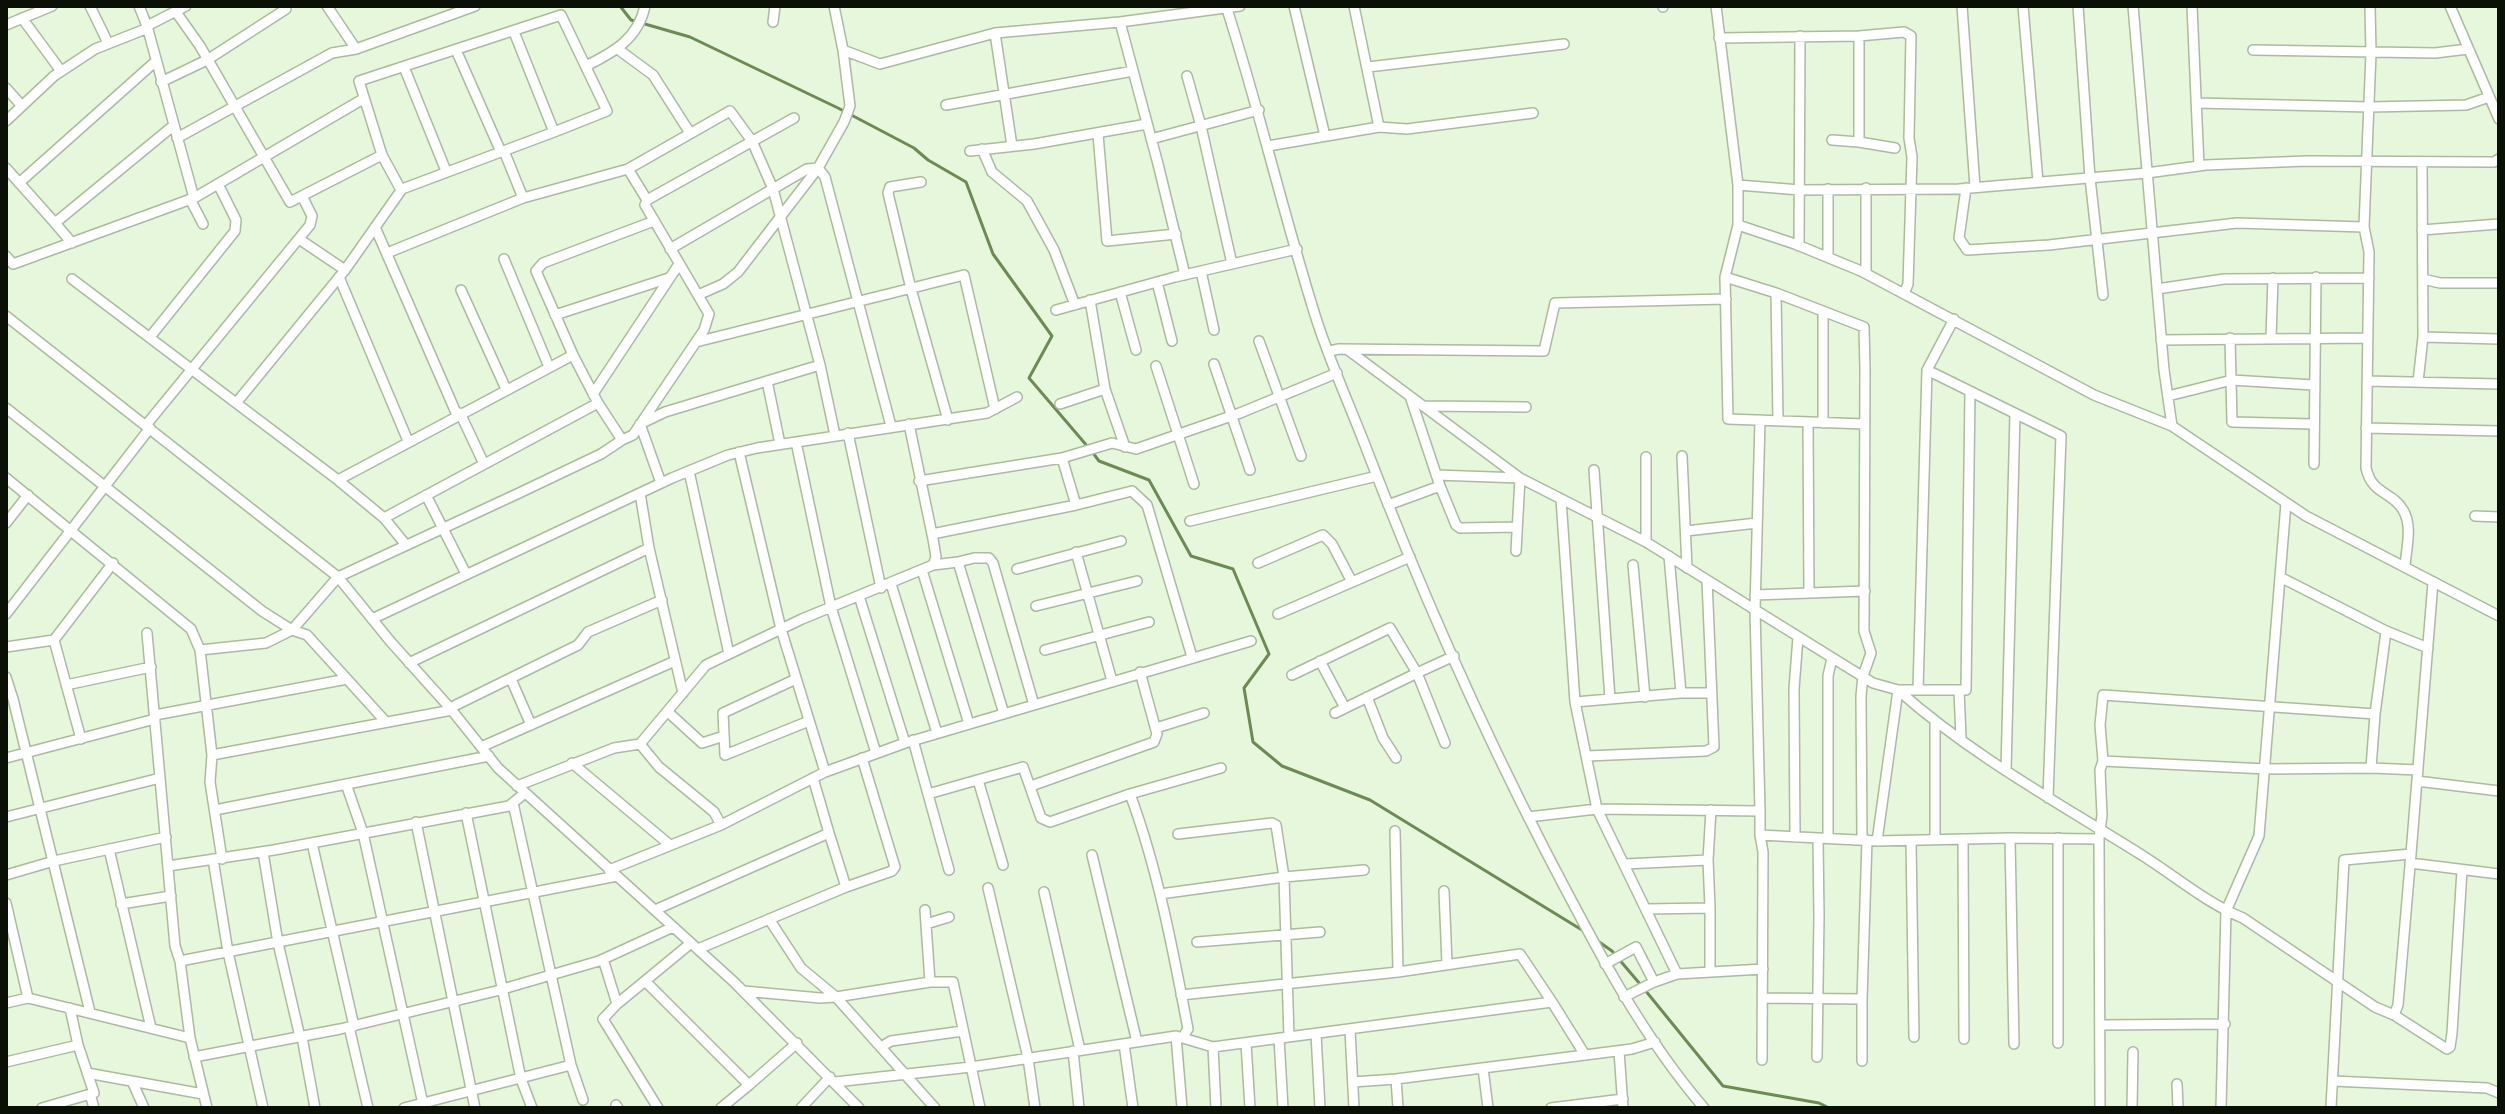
<!DOCTYPE html>
<html>
<head>
<meta charset="utf-8">
<style>
  body { margin:0 }
  #map { position:relative; width:2505px; height:1114px; overflow:hidden; background:#e7f7dc; font-family:"DM Sans",sans-serif }
  canvas { display:block }
  .frame { position:absolute; inset:0; border:8px solid #0b1007; pointer-events:none }
</style>
</head>
<body>
<div id="map">
<canvas width="2505" height="1114"></canvas>
<div class="frame"></div>
</div>
<script>
const c = document.querySelector('canvas').getContext('2d');
c.lineJoin = 'round';
function stroke(path, color, width, dash) { c.strokeStyle = color; c.lineWidth = width; c.lineCap = dash ? 'butt' : 'round'; c.setLineDash(dash || []); c.stroke(path); }
stroke(new Path2D(`
  M620,6l11,14 59,17 148,71 76,40 14,12 38,22 27,72 59,82 -23,42 59,69
  M1093,453l6,8 50,19 42,76 42,13 36,85 -25,34 9,54 29,24 88,34 212,130
  M1595,939l17,12 28,33
  M1645,990l78,96 96,17 10,5`), '#6d8a55', 3);
const street = new Path2D(`
  M90,6l18,37
  M327,6l29,43
  M834,6l9,44 37,14 115,-31 125,-11 120,-16
  M1226,6c33,102 57,207 89,309 13,42 32,84 48,125 53,139 114,278 182,410 47,90 93,181 159,258
  M1294,6l31,130
  M1663,6v1
  M1716,6l22,179v40l-13,52
  M1962,6l13,181
  M2023,6l15,176
  M2078,6l12,172 13,117
  M2133,6l31,364 8,56 134,90 193,100
  M2192,6l7,160
  M2450,6l49,113
  M176,12l24,34 90,156 92,-47 -23,-74 202,-66 46,96 -53,21
  M22,18l39,53
  M773,22l2,-16
  M1120,22l38,142 27,111
  M6,25l46,-19
  M147,26l39,-20
  M995,33l17,113
  M1859,36v106l36,6
  M1719,38l140,-2 45,-4 7,4 -2,102 3,19 -4,127 -4,10
  M456,50l45,102
  M619,50l34,25 37,58
  M2253,50l182,3 33,-4
  M586,66c28,-14 52,-27 59,-60
  M404,67l42,104
  M1368,67l196,-23
  M1187,76l14,50 31,138
  M161,82l46,-22 79,-51
  M6,88l16,18
  M2196,103l174,4 96,-2 23,-8
  M946,105l187,-34
  M6,121l48,-45 41,-27 53,-21
  M1379,127l28,2 126,-16
  M1098,134l9,107 69,-7
  M177,138l155,-85 24,-4 119,-43
  M1151,139l108,-29
  M1832,140l27,2
  M1268,146l111,-19 -25,-121
  M982,149l10,23 35,29 27,49 21,55
  M970,151l64,-7 113,-20
  M382,155l19,35
  M6,168l49,55 118,-97
  M628,169l19,31
  M921,182l-31,5 -2,6 23,96 37,131
  M19,183l137,-122
  M1738,185l62,5 159,-1 188,-16 59,-8 100,-4 188,1 5,-3
  M1966,188l-7,50 8,12 82,-5 188,-22 127,4 7,-174 -1,-47
  M1828,189v68
  M194,198l169,-99
  M523,198l105,-29 102,-58 22,30 21,48 47,176 -155,47 -25,12 21,59
  M190,199l13,25
  M55,223l17,20
  M1738,225l57,19 66,27 233,124 78,31
  M375,227l82,188
  M2364,227l5,25 -3,216c6,27 26,23 37,42 10,16 3,39 2,57
  M2422,230l77,-6
  M299,239l46,31
  M1799,246l1,-210
  M670,249l137,-80 11,-1 7,9 66,249
  M387,253l136,-55 -19,-47
  M6,256l7,8 181,-66 -47,-172 -8,-20
  M504,259l45,108
  M1201,271l13,59
  M1866,273v-85
  M339,277l69,164
  M72,279l266,201 235,-125
  M2423,279l17,4h59
  M1157,282l15,59
  M2157,289l67,-10 145,-1
  M461,290l45,99
  M1120,292l16,58
  M1776,293l2,128
  M698,295l25,-11 15,-12 80,-104 26,-46 6,-16 -7,-56
  M1090,300l15,89 20,58
  M1056,310l119,-33 122,-28
  M1823,311v112
  M555,315l114,-37
  M6,316l332,261 52,64 60,67 48,60 236,214 125,126
  M150,337l85,-106 1,-11 -18,-36
  M2423,337l76,2
  M2230,338l2,84 81,2
  M2271,338l2,-60
  M2161,340l207,-2
  M1259,341l42,115
  M696,342l268,-67 31,134
  M1348,350l172,128 -4,73
  M1329,351l10,-2 205,2 11,-48 171,-4
  M1214,364l36,106
  M820,365l15,70
  M1156,366l38,118
  M1927,370l134,66 -13,362
  M767,381l13,63
  M2367,381l132,3
  M2418,382l5,-45 -1,-175
  M593,394l86,-130
  M2168,396l64,-16 81,5
  M237,402l108,-132 57,-81 152,-57 -40,-100
  M598,403l24,37 11,-5 71,-105 5,-16 -64,-109 2,-5 147,-82
  M1060,404l45,-15
  M1423,406l103,1
  M6,408l256,203 30,19 15,5 79,87
  M460,413l24,51
  M1808,423l1,170
  M146,425l164,-200 2,-9 -10,-20
  M2366,428l133,3
  M848,433l33,155
  M796,442l35,165 45,146
  M739,452l42,177 44,143
  M1682,456l5,112
  M2314,464l2,-187
  M1594,470l16,229
  M689,471l40,183
  M1436,475l84,3 126,64 227,141 25,7h20l9,-320 27,-51
  M6,478l185,151 9,21 12,105 -2,27 12,77
  M338,480l46,38 214,-115 -25,-48 -37,-84 7,-8 111,-42
  M919,481l143,-23 50,-15 24,6 104,-36 97,-40
  M1440,486l16,39 4,3 57,-1
  M640,493l9,55 34,145
  M426,495l40,79
  M1561,499l14,203 22,107 80,165
  M1076,505l56,-14 15,14 45,152
  M1388,505l52,-19 -29,-87
  M2475,516l24,1
  M384,518l22,27
  M1190,521l187,-45
  M6,523l22,-28
  M1686,531l71,-8
  M932,534l144,-29 -14,-47
  M1646,542v-85
  M1076,552l36,129
  M958,562l16,-4h15l4,5 41,142
  M1258,563l65,-28 9,9 20,38
  M933,565l25,-3 46,152
  M1633,565l12,132
  M1017,569l104,-28
  M922,570l47,154
  M2280,577l106,54 42,17
  M891,584l46,149
  M1755,595l110,-4
  M859,596l46,147
  M1036,606l101,-25
  M6,614l144,-186
  M1278,614l132,-57
  M372,619l300,-141 56,-23 29,-7 230,-35 30,-16
  M147,633l28,313 5,15 10,77 17,70
  M54,640l59,-77
  M6,647l48,-7 27,99
  M200,650l66,-7 26,-13 46,-53 179,-83 84,-40 21,-14
  M1045,650l104,-28
  M1320,661l25,47
  M409,663l240,-115
  M1292,675l98,-47 27,45 37,-17
  M6,677l7,22 77,313
  M511,679l20,46
  M796,679l-73,34 2,42 84,-34
  M66,685l85,-18
  M1918,690h48l4,-298
  M1959,690l2,48
  M1681,693h31
  M1367,697l16,41 13,20
  M1575,702l106,-9 -12,-137
  M450,708l128,-63 10,-13 74,-32
  M668,712l34,31 22,-7
  M1335,713l82,-40 28,70
  M155,715l192,-36
  M1156,728l48,-15
  M913,740l36,130
  M640,744l19,23 55,45 7,13
  M481,747l194,-86
  M212,755l240,-45
  M1587,756l119,-5 8,-4 -7,-167
  M6,758l149,-39
  M2103,761l163,8 105,-1 47,2
  M572,763l98,82
  M2371,768l4,-54 11,-83
  M2006,770l9,-356
  M978,780l25,85
  M2417,781l82,10
  M346,784l17,49 60,271
  M517,786l97,-38 26,-4 66,-79 96,-46 131,-54 3,-8 -3,-18 -24,-115
  M1031,786l123,-44 3,-8 -17,-62
  M928,794l95,-27 18,51 9,4 80,-28 91,-26
  M1130,794c28,76 43,156 58,235l-6,9
  M513,803l58,262 12,35
  M215,810l274,-54
  M1760,811l-5,-201 5,-190
  M466,813l55,266 11,29
  M6,817l154,-39
  M1528,817l69,-8 163,2v24l117,6 133,-3 89,1
  M416,822l59,286
  M1395,831l3,141
  M1178,834l94,-11 4,2 8,52 5,160
  M1760,835l3,17 -1,208
  M1795,837l-1,-148 4,-52
  M1828,838v-162l4,-18
  M2010,838l4,206
  M2058,838v205
  M1862,839l-1,-143 2,-20 8,-23 -7,-22 1,-262 -1,-42 -88,-34 -51,-16 3,142 137,5
  M1935,839v-116
  M1963,839l1,200
  M1877,841l21,-151c73,65 159,112 242,164 34,21 66,49 103,64l132,89 19,8 53,34 3,-2 2,-14 10,-163
  M1911,841l3,196
  M312,843l42,183
  M109,849l42,179
  M263,852l15,91 22,94
  M1092,855l45,187
  M213,859l15,93 35,156
  M1708,860l3,-50
  M2410,863l89,11
  M1625,864l83,-4 2,48 -64,1
  M168,866l106,-16 235,-44 16,-13
  M609,870l112,-45 104,-53 80,-29 346,-102
  M6,875l48,-14 112,-24
  M846,887l46,-16 3,-4 -33,-109
  M988,888l40,170 7,50
  M1444,891l3,73
  M1044,892l36,158
  M1160,894l124,-17 80,-7
  M6,903l22,95
  M121,904l50,-8
  M1710,908v63
  M655,910l174,-77 -16,-55
  M925,910l5,72
  M769,919l32,49 35,29 94,-15h23l27,126
  M926,924l23,-7
  M1197,942l123,-10
  M691,943l-46,38 104,104 48,-42
  M698,949l148,-62 -17,-54
  M603,959l14,45 -14,15 55,89
  M180,961l437,-85
  M1605,964l31,-17 18,35 23,-8 86,-5
  M744,991l76,7 16,-1 99,111
  M1181,995l217,-23 122,-18 32,48
  M1624,997l30,-15
  M1763,998l99,1v62
  M1862,999l5,-159
  M6,1003l22,-5 162,40
  M617,1004l28,-23
  M2394,1015l4,-10 13,-151
  M2101,1025l124,-1
  M349,1027l19,81
  M1350,1030l4,78
  M1316,1034l4,74
  M1176,1036l6,72
  M302,1037l13,71
  M1279,1038l4,70
  M1246,1043l4,65
  M1124,1044l9,64
  M881,1047l10,-6 72,-10
  M1213,1047l3,61
  M1073,1051l6,57
  M1619,1051l4,57
  M194,1057l146,-28 156,-38 103,-30 74,-34
  M1817,1057l2,-140 -1,-79
  M6,1062l72,-17
  M1483,1068l5,40
  M87,1073l116,21
  M132,1081l12,27
  M2333,1081l154,7 12,5
  M835,1082l136,-15 205,-31 37,11 339,-45 33,53 47,-6 23,-7
  M1353,1082l43,-3
  M2177,1084l1,24
  M90,1094l4,14
  M616,1105l2,3
  M42,1108l52,-15 -16,-48 -8,-37
  M404,1108l167,-43
  M721,1108l28,-23
  M801,1108l29,-31
  M1398,1108l-2,-29 189,-24
  M1551,1108l72,-9
  M2100,1108l-1,-269 3,-24 -2,-45 3,-9 -3,-36 3,-30 272,19
  M2132,1108l1,-56
  M2221,1108l5,-197 33,-75 27,-333
  M2331,1108l13,-248 67,-6 22,-272`);
stroke(street, '#abbaa0', 12);
stroke(street, '#fff', 9);
</script>
</body>
</html>
